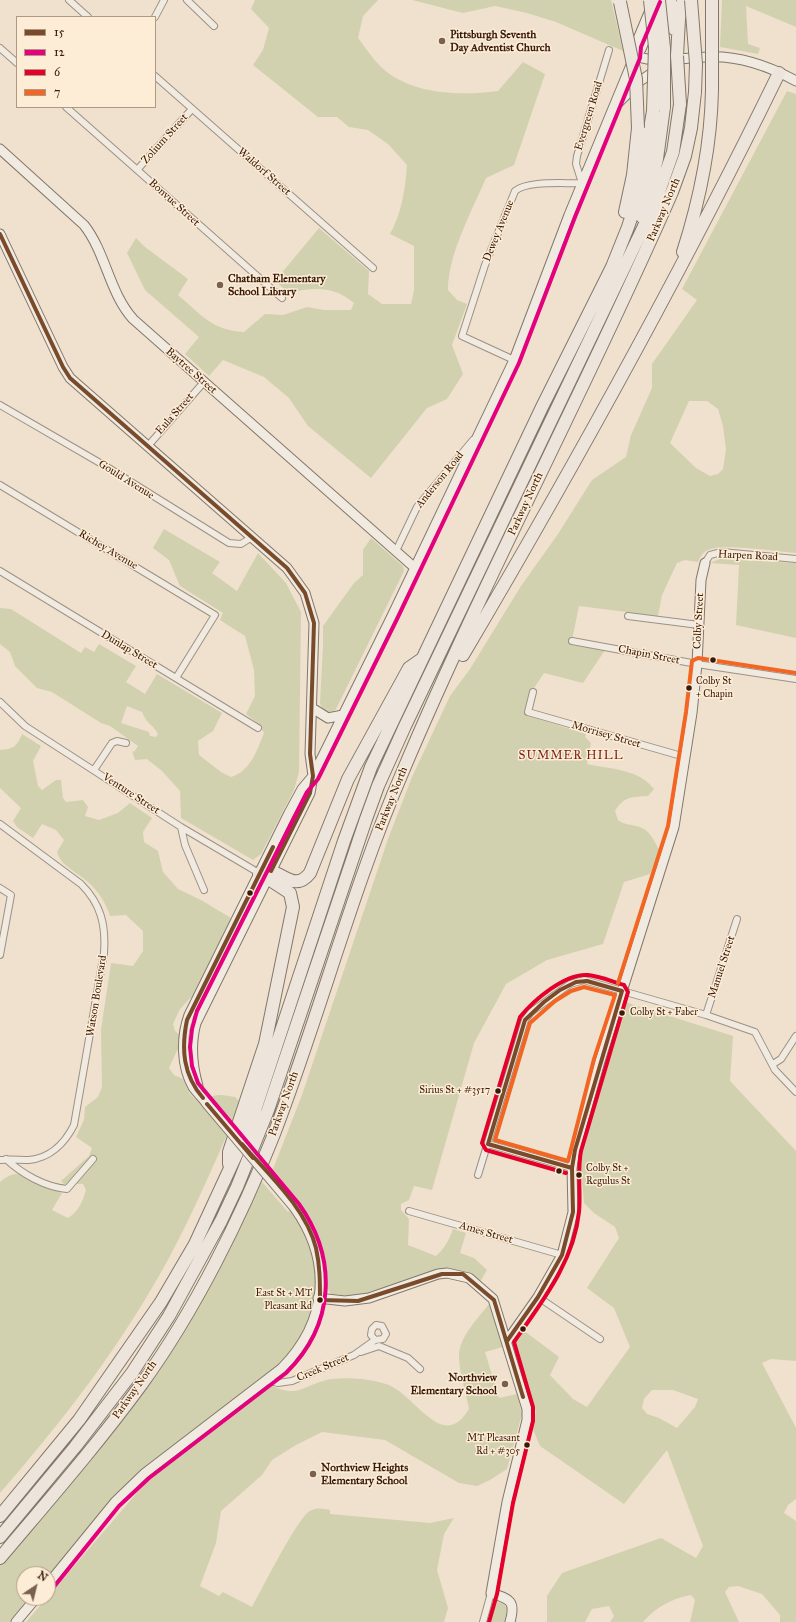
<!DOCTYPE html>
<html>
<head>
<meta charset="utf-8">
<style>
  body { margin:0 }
  #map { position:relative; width:796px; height:1622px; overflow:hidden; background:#efe1cd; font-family:"IM FELL Great Primer",serif }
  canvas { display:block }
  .legend { position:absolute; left:16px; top:16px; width:140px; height:92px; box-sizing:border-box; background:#fdedd6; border:1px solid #af9985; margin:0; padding:5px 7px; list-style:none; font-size:12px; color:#3a1a0b }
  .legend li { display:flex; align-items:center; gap:8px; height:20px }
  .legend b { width:20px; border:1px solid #af9985 }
  .north { position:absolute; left:16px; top:1566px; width:40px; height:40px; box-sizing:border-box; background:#fdedd6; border:1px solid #af9985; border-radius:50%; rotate:35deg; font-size:11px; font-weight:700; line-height:16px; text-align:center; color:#3a1a0b }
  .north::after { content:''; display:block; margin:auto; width:14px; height:18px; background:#79604f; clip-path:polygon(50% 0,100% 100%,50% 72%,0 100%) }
</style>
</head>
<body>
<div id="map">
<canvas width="796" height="1622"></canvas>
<ul class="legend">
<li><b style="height:5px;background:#7a4b2a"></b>15</li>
<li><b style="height:5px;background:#e5007d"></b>12</li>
<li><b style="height:5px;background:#e4002b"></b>6</li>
<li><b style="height:5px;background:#f26522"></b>7</li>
</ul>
<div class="north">N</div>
</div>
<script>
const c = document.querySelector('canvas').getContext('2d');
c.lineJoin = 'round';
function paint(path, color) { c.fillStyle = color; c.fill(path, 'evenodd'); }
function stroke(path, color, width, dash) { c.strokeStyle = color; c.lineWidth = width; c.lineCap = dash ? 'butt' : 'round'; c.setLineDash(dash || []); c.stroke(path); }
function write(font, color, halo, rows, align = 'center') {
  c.font = font + ' "IM FELL Great Primer",serif'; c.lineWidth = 3; c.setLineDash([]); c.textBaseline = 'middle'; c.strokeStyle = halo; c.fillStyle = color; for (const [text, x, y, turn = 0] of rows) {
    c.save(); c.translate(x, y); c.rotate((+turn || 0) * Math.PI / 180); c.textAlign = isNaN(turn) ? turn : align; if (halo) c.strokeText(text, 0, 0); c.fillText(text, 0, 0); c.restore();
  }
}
paint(new Path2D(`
  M255,0h123l-15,16 -5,22c7,9 14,20 23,29 30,28 79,29 117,24l25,-29 22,12 -31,91 -28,13c-14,33 -38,76 -38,112l9,10 10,4 -15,41 11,29 -16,25 -20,9 -56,70 -63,-52 -19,-28 -25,-21 -41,-17 -14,16 -24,-22 14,-17 -54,-47 -18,-37 9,-15 9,9 43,32 -10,16c24,20 33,35 66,37l21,-18 18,1 24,-8 17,3h27l3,-7c-20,-17 -40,-16 -65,-10l-14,-12 44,-53 50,43 -1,23 14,10h29l3,-14v-44l-24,-12c12,-22 15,-44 17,-69l-19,-21 -20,-14 -19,-3 -12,-10h-19l-65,-52 10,-15 6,-22 -18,-19z
  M412,0h199l12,51 -67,-29 -29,-9 -32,-7 -32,7z
  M722,0h74v27l-50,-21 2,38 12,4 -2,6 -38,-7z
  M787,91l9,3v459c-19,-1 -73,-10 -88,-3 -5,2 -8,7 -10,12l-13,-2 -8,3 -15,32 -4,21 -79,-10 -8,39 34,5 -22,33 -39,-10 -12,18 -5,20 2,5 57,18 -1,3 6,6 -4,21c23,5 52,5 67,25l-6,7c-16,1 -24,0 -33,15l3,9c7,6 16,4 24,8 9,4 13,15 18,23l-10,23 -26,8 -21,62 -56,16 -41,24 -32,59 -42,147 -18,-4 -5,14 -8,4v6l8,9 -1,26 28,11c9,-8 13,-16 17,-27l13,4 -6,20 14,5 13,12 -7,12 -15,-11 -21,-2 -84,26 -8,1 -21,-2 -4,-6 -2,-30 -10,-32 -14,-22 -28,-35 29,-74 86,-256 24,-62 38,-81 20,-27 51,-83 37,-52 34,-54 34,-23 5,-22 21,-47v-24l45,-64 -15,-11zM689,401h18l11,8 5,17 3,23 -3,20 -5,5 -8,2 -14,-8 -26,-25z
  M164,529l56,33 -8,11 25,18 21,-38 28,30 15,29 -2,160 -5,18 -33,64 -8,6 -72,-42 -1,-27 -18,-20 -15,-12 -12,1 -3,-9 2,1 4,-6 -28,-20 -9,-3 -49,-31 -15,-4 -22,-22 -5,-14 -10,-8v-36l11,1 70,44 4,-6 9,5 5,-8 37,22 -10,16 19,12 12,-20 65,39 -9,18 -15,10 1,14 22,17 10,5c20,-6 26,-27 33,-44l-5,-9 -13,-10 9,-18 -1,-26 -9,-34 -25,-16 3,-7 -43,-27 -11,-26 -16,-12zM127,706l15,6c5,13 11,12 16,22l-2,3 -6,-1 -1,-4 -28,-9z
  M371,538l32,28 1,5 -68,138c-6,6 -14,3 -16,-6l3,-58v-19l31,-43 9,-8v-25z
  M720,559l76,4v75l-60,-13 3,-60 -29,-2z
  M22,734l19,12 -8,15 5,25 4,4 14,-10h5l2,18 3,4 17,-2 5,7 -3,9 14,4 19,-7 12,-10 22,15 -9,14 1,10 14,9 5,21 15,17 23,11 30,18 -38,77 -13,14 -7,15 2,7 5,4v9l-11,24 5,7 9,4 7,15 10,10c15,-11 17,-10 35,-7l4,4v6c-22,51 -44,102 -70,151 -46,85 -106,163 -169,235v-311c5,-4 10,-8 17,-8 11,0 32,16 45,19l-10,17 16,8c10,-6 15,-17 18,-28l-3,-6h-19l-3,-3 28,-25 3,-8 -16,-11 8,-17 1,-13 13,-10 4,-10 -1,-57 10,-67 22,3 10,-15v-20l-17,-16 -16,1c-4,-13 -12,-25 -22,-34 -11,-10 -27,-16 -31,-30l7,-12 -8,-10 -14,-6 -9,14 -16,-11 -4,-6 8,-13 -21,-20v-38c14,-1 17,-4 22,-16z
  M625,1002l108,34 -3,45 66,70v210l-25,-2 -9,4 34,65v71l-8,6 -4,8 12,8v101h-16v-7l-18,-21 -24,-8 -9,1 -4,5 14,30h-49l5,-22 -4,-5c-19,3 -36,13 -48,27h-33l4,-6 -5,-10 -17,3 -7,13h-38v-26l15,-23 99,-35 35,20 7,-12 -36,-96 -43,54 -84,-58 -8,-19 4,-15 -22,-68 9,-14 36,27 -9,18 23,24 14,8 43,-60 -16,-39 -27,-20 32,-50 -4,-11 -21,-14 -10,-10 -4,-47zM652,1390h21l25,9 -3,8 -18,21 -18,-10 -12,-4 -5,-6 2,-9z
  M256,1175l32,37 6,-5 22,41 2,57 -21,48 -152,120 -97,111v-10h-24v24h12l-20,24h-16v-64l73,-87 107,-147z
  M490,1303l13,44 -18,5 14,46 18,-4 5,20 -15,55 -17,11 -13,6 -18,-3 -74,-43 -63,-8 -26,13 -24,15 -10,15 -41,36 -5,32 -16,43 19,10 4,-4 29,15c10,-17 45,-89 58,-96 7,-4 13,-2 20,-1v4l100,9 24,-5 -10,16 -7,36 11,38 -4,14h-418l128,-149 117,-88c28,15 34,-2 61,-6 17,-2 38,0 54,5 29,9 56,70 83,25 -3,-17 -10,-36 -10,-53 0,-19 20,-39 31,-53z
  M496,1602c13,1 13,10 10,20h-16l3,-16z`), '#d2d1af');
const street = new Path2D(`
  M69,0l19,17
  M187,0l27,26
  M155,17l9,-17
  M0,48l17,15
  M155,76l218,192
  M66,107l216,191
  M137,170l55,-61
  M514,360l-52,-24 23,-71 30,-74c13,-11 50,-7 67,-8l-6,-19 1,-8 32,-106
  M0,405l107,62 122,76 12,1 11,-7
  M147,447l57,-65
  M0,485l215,130 -39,63
  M396,551l21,-44 56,-67
  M705,563l5,-8 12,-3 74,7
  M0,571l258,157
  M628,616l71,9
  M572,641l125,23 99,15
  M533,692l-5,20 157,45
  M0,702l25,24 156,101 78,46
  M94,770l18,-27 5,-2 9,2
  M0,824l81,60c20,20 25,41 23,69l-30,172c-9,18 -24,33 -45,35 -10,0 -19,-1 -29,0
  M181,827l4,18 19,45
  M0,888l11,7 -11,60
  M706,1015l31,-96
  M773,1064l8,-5 15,-23
  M488,1144l84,24
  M6,1159c16,15 39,28 61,30l26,-30
  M478,1175l47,-155 6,-8 39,-28 14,-4 122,35 49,17 20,38 21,22
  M409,1211l153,44
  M538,1297l62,42
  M361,1352l18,-6 29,12 12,11
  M267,1380l11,3 14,-2 62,-26 21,-15 8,-1 3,-5 -4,-8 -6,-1 -4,4 -1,6 4,5
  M483,1622l8,-29`);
const secondary = new Path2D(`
  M635,56c24,8 45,2 70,1 31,-2 64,9 91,24
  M635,56l6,-7 11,-26
  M619,102l21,-21 18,-12
  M0,149l84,76c22,28 25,67 49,94l282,249
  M0,234l63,133 7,11 217,190 18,25 9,30 -4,131 3,22 -3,17 -114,230c-6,22 -4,42 2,63
  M312,708l16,10 15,-3
  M207,1104c-4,-6 -10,-11 -14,-17 -12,-21 -12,-50 -4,-72l100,-202 13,-24 11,-13 79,-160 122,-256 55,-145 62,-150 4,-9v-10l16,-38
  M318,1298l27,3 24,-3 69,-24 9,-1 22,5 24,21 34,110v11l-20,82 -16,91c19,6 25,8 19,29
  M507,1341l31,-44 24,-42 11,-43 -1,-44 3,-18 25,-89 74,-234 18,-114 5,-49 4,-84 4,-17
  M48,1584l67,-82 30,-29 137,-105c46,-47 51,-107 12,-161
  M16,1622l20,-24`);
const highway = new Path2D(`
  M670,0l4,29
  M712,0v19
  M677,56l2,-37 4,-19
  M625,212l8,-37 5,-47
  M642,217l15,-58 7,-52
  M683,252c17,-53 28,-106 29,-162
  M463,655c112,-190 219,-383 316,-582
  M259,873c20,-10 33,23 51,0l38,-94 61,-111 13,-9
  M229,1164v-12l36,-108 28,-137 -3,-14 -23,-15
  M0,1516l79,-96 82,-118 34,-58 55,-119 94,-284 27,-74 171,-360 70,-140 16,-40 11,-33 14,-83
  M0,1537l75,-90 57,-74 37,-57 52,-95 16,-34 31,-77 98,-291 12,-33 27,-60 250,-523 18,-51 7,-48
  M0,1558c48,-57 97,-113 141,-173 53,-73 100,-167 133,-251 46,-120 78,-245 129,-363 83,-196 184,-384 269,-579l13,-36 6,-28 4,-36`);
stroke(street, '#9d9184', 8);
stroke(secondary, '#83776b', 11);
stroke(highway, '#83776b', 14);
stroke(street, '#f0eae0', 6);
stroke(secondary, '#f0eae0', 9);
stroke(highway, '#ede5db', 12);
const secondaryBridge = new Path2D(`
  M207,1104l87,103`);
const highwayBridge = new Path2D(`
  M650,0l5,47 -2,64
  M659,0l5,48v59
  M691,0l5,64 -1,28
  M620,2l16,77 2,49
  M712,19v71
  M677,56l3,48`);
stroke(secondaryBridge, '#83776b', 11, []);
stroke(highwayBridge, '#83776b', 14, []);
stroke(secondaryBridge, '#f0eae0', 9);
stroke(highwayBridge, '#ede5db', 12);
stroke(new Path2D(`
  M0,234l63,133 7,11 217,190 18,25 9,30 -4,131 3,22 -3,17 -39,78
  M587,981l35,10 -47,159 -3,18 -84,-24 37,-124 19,-18 16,-12 16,-8z
  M203,1098c-20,-23 -22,-49 -16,-78l86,-173
  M207,1104l46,54
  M242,1144c26,30 64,64 74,104 4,18 4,34 4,52l38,1 84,-27h21l31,26 29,97
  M507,1341l31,-44 24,-42 11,-43 -1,-44`), '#7a4b2a', 4);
stroke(new Path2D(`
  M53,1588l66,-82 30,-28 137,-105c49,-48 52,-114 13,-169l-101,-121 -6,-17 -2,-19 2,-18 5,-18 110,-219 11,-13 79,-160 122,-256 56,-146 65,-159 1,-11 19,-45`), '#e5007d', 4);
stroke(new Path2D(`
  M489,1622l8,-28 16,-91 20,-82v-14l-19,-65c27,-39 60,-80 65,-130 2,-20 -2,-40 2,-61l47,-159 -4,-7c-11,-3 -24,-9 -36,-10 -23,-2 -54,25 -68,42l-38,126 4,7 80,23`), '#e4002b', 4);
stroke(new Path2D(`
  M618,983l50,-157 18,-114 6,-51 6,-3 98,15
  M584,987l31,8 -21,64 -26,102 -73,-21 35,-117 25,-22 16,-10z`), '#f26522', 4);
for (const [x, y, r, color] of [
  [442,41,4,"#79604f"],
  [220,285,4,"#79604f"],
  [713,660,3.5,"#3a1a0b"],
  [689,688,3.5,"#3a1a0b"],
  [250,893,3.5,"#3a1a0b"],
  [622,1013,3.5,"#3a1a0b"],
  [498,1091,3.5,"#3a1a0b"],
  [559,1171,3.5,"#3a1a0b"],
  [579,1175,3.5,"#3a1a0b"],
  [320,1300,3.5,"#3a1a0b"],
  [523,1329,3.5,"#3a1a0b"],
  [505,1384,4,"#79604f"],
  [527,1445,3.5,"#3a1a0b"],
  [313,1474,4,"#79604f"]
]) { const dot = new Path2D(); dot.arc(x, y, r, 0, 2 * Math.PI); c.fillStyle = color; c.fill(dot); stroke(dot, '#fdedd6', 1.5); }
write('10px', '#3a1a0b', '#fdedd6', [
  ["Colby St",696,682],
  ["+ Chapin",696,695],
  ["Colby St + Faber",630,1013],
  ["Sirius St + #3517",490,1091,"right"],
  ["Colby St +",586,1169],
  ["Regulus St",586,1182],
  ["East St + MT",312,1294,"right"],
  ["Pleasant Rd",312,1307,"right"],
  ["MT Pleasant",520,1439,"right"],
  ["Rd + #305",520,1452,"right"]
], 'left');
write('bold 11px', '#3a1a0b', '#fdedd6', [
  ["Pittsburgh Seventh",450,35],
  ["Day Adventist Church",450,48],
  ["Chatham Elementary",228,279],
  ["School Library",228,292],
  ["Northview",497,1378,"right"],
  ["Elementary School",497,1391,"right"],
  ["Northview Heights",321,1468],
  ["Elementary School",321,1481]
], 'left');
write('11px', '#3a1a0b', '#fdedd6', [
  ["Evergreen Road",589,116,-73],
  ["Zolium Street",165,139,-48],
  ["Waldorf Street",264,172,41],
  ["Bonvue Street",174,203,42],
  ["Parkway North",664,210,-67],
  ["Dewey Avenue",499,231,-68],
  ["Baytree Street",191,371,41],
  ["Eula Street",175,414,-49],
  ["Gould Avenue",126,480,32],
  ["Anderson Road",440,480,-51],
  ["Parkway North",526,504,-65],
  ["Richey Avenue",108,550,31],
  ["Harpen Road",748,556,3],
  ["Colby Street",699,621,-87],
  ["Dunlap Street",129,650,31],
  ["Chapin Street",649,655,11],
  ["Morrisey Street",606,735,16],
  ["Venture Street",131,794,33],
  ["Parkway North",392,799,-68],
  ["Manuel Street",722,967,-72],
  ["Watson Boulevard",97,996,-81],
  ["Parkway North",284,1104,-70],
  ["Ames Street",486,1233,16],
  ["Creek Street",323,1368,-23],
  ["Parkway North",135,1390,-55]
]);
c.letterSpacing = '1px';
write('12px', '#7a1f14', '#fdedd6', [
  ["SUMMER HILL",571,756]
]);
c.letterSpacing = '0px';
</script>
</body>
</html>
